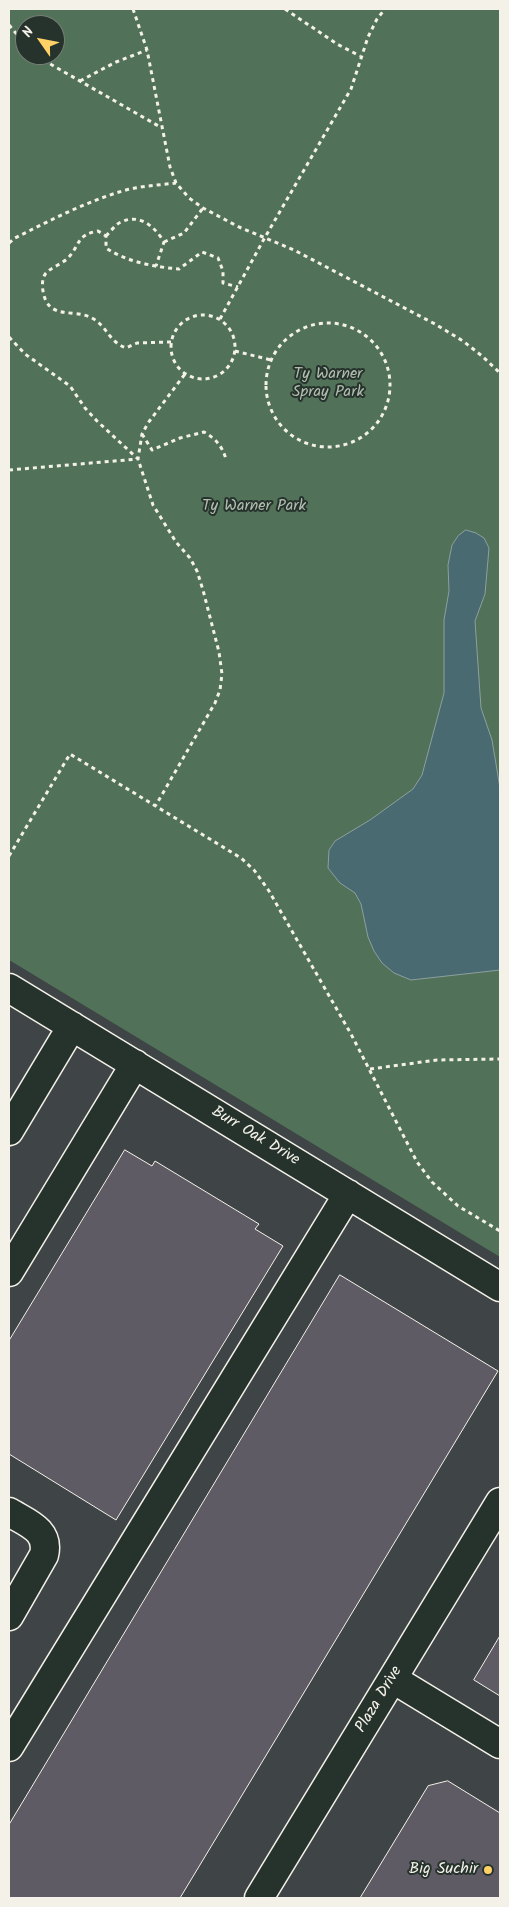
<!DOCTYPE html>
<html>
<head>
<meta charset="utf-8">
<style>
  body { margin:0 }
  #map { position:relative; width:509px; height:1907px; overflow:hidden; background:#313b38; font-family:Kalam,sans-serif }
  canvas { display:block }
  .frame { position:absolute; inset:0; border:10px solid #f4f1e8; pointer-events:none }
  .north { position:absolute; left:15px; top:15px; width:50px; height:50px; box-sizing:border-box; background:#26332d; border:1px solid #787f78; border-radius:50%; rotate:303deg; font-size:14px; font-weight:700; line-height:20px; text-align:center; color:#f4f1e8 }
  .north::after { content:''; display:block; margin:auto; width:18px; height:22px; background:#ffd166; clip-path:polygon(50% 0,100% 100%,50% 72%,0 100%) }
</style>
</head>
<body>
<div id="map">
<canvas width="509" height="1907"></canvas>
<div class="frame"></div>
<div class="north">N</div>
</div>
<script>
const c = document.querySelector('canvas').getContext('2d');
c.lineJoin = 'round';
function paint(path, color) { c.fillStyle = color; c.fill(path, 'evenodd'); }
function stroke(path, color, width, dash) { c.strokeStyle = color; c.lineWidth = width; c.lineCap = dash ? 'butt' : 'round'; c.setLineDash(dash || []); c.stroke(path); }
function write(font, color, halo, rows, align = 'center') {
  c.font = font + ' Kalam,sans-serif'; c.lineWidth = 4; c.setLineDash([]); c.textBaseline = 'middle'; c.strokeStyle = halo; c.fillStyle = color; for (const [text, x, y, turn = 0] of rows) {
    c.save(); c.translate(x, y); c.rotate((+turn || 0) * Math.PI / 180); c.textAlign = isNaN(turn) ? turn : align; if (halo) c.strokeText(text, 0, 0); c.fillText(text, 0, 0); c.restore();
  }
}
paint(new Path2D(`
  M9,960l491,297v641h-491z`), '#3f4546');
paint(new Path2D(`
  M9,9h491v1248l-491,-297zM25,25h30v30h-30z`), '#527159');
const water = new Path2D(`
  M466,530l10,3 8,5 5,10 -4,46 -10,27 6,87 11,32 8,48v182l-89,10 -17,-7 -12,-10 -8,-12 -6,-14 -7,-33 -6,-11 -15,-10 -12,-15 1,-18 6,-9 35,-21 43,-31 9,-14 22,-82v-73l5,-29 -1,-26 4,-20 6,-9z`);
paint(water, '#496a70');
stroke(water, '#8da0a0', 1);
const building = new Path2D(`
  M125,1150l27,16 3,-5 104,63 -4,5 28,17 -167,274 -107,-66v-113z
  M340,1275l158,96 -318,527h-171v-73z
  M500,1636v60l-26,-16z
  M448,1781l52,32v85h-140l68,-112z`);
paint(building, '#5f5b65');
stroke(building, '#f4f1e8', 1);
const minor = new Path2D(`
  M9,988l491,299
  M9,1131l63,-105
  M9,1272l126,-208
  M9,1512c18,11 41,18 35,43l-35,61
  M393,1679l107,65
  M9,1747l339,-553
  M259,1898l241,-396`);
stroke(minor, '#f4f1e8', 31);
stroke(new Path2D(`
  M133,9l14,41 23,117 6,16 13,15 14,10 36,19 55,23 141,74 28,17 19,15 18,17
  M285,9l52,35 23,12
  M9,25l16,19
  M37,55l15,10 110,63
  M80,81l36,-19 31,-12
  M106,236c5,-5 10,-12 15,-14 19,-9 34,5 43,20l-8,24
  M164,242l20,-9 19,-25
  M9,243l6,-5c36,-18 72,-37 111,-48 16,-4 33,-5 50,-7
  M171 347a32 32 0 1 1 64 0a32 32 0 1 1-64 0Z
  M220,319l44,-80 87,-150 17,-52 9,-18 8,-10
  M266 385a62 62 0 1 1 124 0a62 62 0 1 1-124 0Z
  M9,337l16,17 45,32 15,22 12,13 41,38 15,46 23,37 14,16 7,13 6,19 16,62 3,22 -2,16 -5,13 -59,102
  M171,342l-34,1 -11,5c-18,-7 -19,-22 -34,-30 -19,-10 -44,3 -49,-27 -1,-6 -1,-13 3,-18 6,-6 16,-9 22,-15 13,-14 8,-23 30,-27l8,5v12c21,14 49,19 73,21l23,-17 16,6 5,13v12l15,4
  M235,351l36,9
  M142,434l10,16 28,-12 24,-6c12,7 18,14 22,27
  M9,470l129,-11 4,-25 6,-11 37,-49
  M9,856l61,-102 171,104 13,12 15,21 82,143 66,128 15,20 26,24 42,25
  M370,1069l67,-9 63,-1`), '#f4f1e8', 3, [4, 4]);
stroke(minor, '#26332d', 28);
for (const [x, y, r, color] of [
  [488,1870,5,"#ffd166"]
]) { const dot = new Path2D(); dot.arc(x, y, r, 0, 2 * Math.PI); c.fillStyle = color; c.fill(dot); stroke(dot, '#26332d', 2); }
write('16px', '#b3beaf', '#26332d', [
  ["Ty Warner",328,375],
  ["Spray Park",328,393],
  ["Ty Warner Park",254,507]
]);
write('16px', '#f4f1e8', '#26332d', [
  ["Burr Oak Drive",255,1137,31],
  ["Plaza Drive",380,1700,-59]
]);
write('16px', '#f4f1e8', '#26332d', [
  ["Big Suchir",478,1870]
], 'right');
</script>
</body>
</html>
